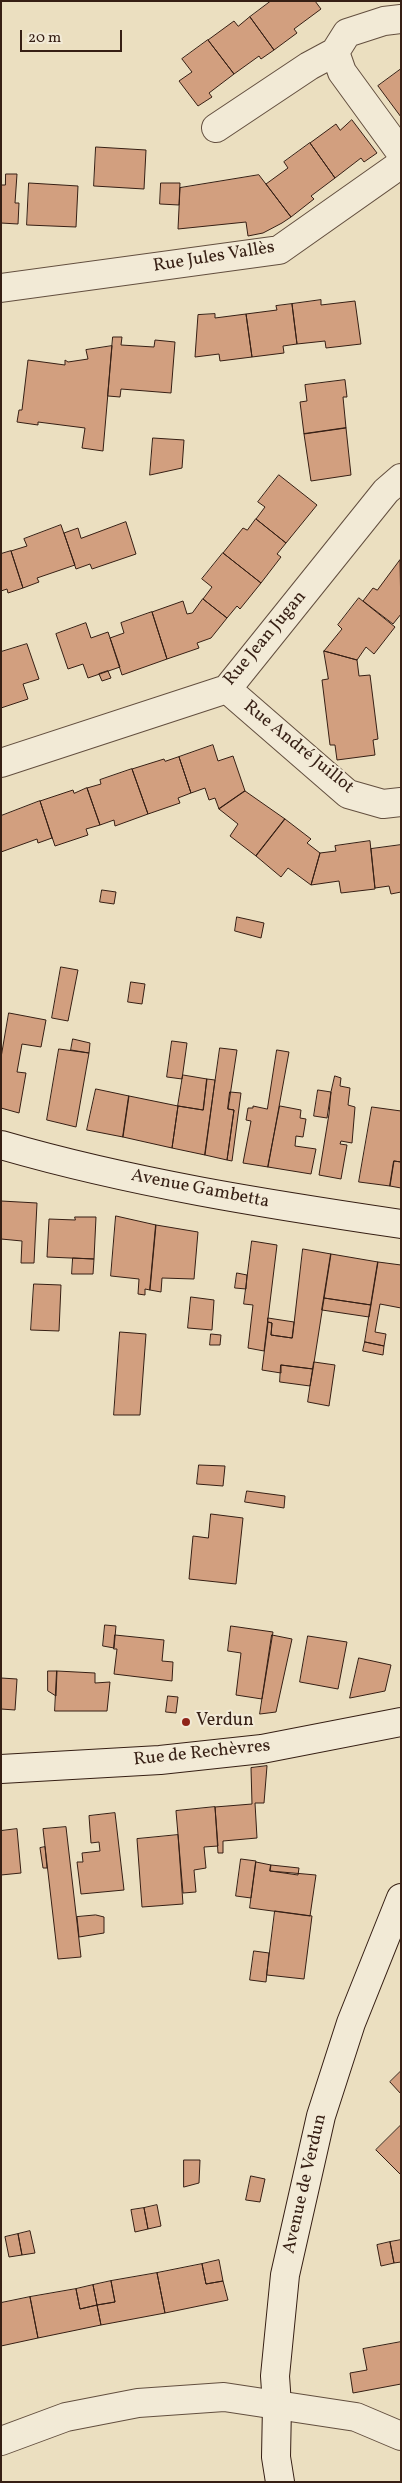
<!DOCTYPE html>
<html>
<head>
<meta charset="utf-8">
<style>
  body { margin:0 }
  #map { position:relative; width:402px; height:2483px; overflow:hidden; background:#ebdfc0; font-family:Vollkorn,serif }
  canvas { display:block }
  .frame { position:absolute; inset:0; border:2px solid #361f14; pointer-events:none }
  .scale { position:absolute; left:20px; top:30px; width:102px; height:22px; box-sizing:border-box; border:2px solid #361f14; border-top:0; padding-left:6px; font-size:15px; line-height:18px; white-space:nowrap; color:#361f14; -webkit-text-stroke:4px #f2ead6; paint-order:stroke }
</style>
</head>
<body>
<div id="map">
<canvas width="402" height="2483"></canvas>
<div class="frame"></div>
<div class="scale">20 m</div>
</div>
<script>
const c = document.querySelector('canvas').getContext('2d');
c.lineJoin = 'round';
function paint(path, color) { c.fillStyle = color; c.fill(path, 'evenodd'); }
function stroke(path, color, width, dash) { c.strokeStyle = color; c.lineWidth = width; c.lineCap = dash ? 'butt' : 'round'; c.setLineDash(dash || []); c.stroke(path); }
function write(font, color, halo, rows, align = 'center') {
  c.font = font + ' Vollkorn,serif'; c.lineWidth = 4; c.setLineDash([]); c.textBaseline = 'middle'; c.strokeStyle = halo; c.fillStyle = color; for (const [text, x, y, turn = 0] of rows) {
    c.save(); c.translate(x, y); c.rotate((+turn || 0) * Math.PI / 180); c.textAlign = isNaN(turn) ? turn : align; if (halo) c.strokeText(text, 0, 0); c.fillText(text, 0, 0); c.restore();
  }
}
const building = new Path2D(`
  M271,1h44l6,8 -27,20 3,4 -23,17 -24,-33z
  M250,17l24,33 -13,9 -2,-3 -25,18 -26,-34 26,-19 4,5z
  M208,40l26,34 -25,19 3,4 -14,9 -19,-25 13,-9 -10,-13z
  M401,69v48l-23,-31z
  M352,120l25,33 -13,9 -3,-4 -26,20 -25,-35 26,-19 4,6z
  M310,143l25,35 -24,18 3,3 -23,18 -25,-33 22,-16 -4,-6z
  M96,147l50,3 -2,39 -50,-3z
  M6,174h11l-2,29h4l-1,21 -17,-1v-38h4z
  M259,175l32,42 -9,6 -19,10 -15,3 -2,-14 -68,7 2,-41z
  M29,183l49,3 -2,41 -49,-2z
  M161,183h19l-1,22 -19,-1z
  M321,300v5l34,-4 6,43 -35,4 -1,-7 -28,3 -5,-40z
  M292,304l5,40 -14,2 1,7 -32,4 -6,-43 31,-4 -1,-4z
  M215,314v4l31,-4 6,43 -32,4 -1,-7 -24,3 3,-42z
  M113,337h9l-1,8 33,2 1,-7 20,2 -4,51 -50,-4 -1,8 -12,-1z
  M112,346l-9,105 -21,-3 3,-20 -47,-6v3l-21,-3 2,-12h3l6,-50 37,5v-5l3,2 20,-3 -2,-9z
  M345,380l2,17h-4l3,31 -42,6 -4,-32 7,-1 -2,-16z
  M346,428l5,47 -40,6 -7,-47z
  M153,438l31,2 -2,28 -32,7z
  M279,475l38,30 -31,38 -30,-24 9,-12 -7,-5z
  M256,519l30,24 -9,11 4,3 -20,26 -38,-30 20,-25 4,2z
  M126,522l10,32 -44,15 -2,-5 -14,5 -12,-36 14,-5 3,10z
  M61,525l14,40 -38,13 2,4 -16,6 -12,-37 16,-5 -3,-7z
  M11,551l12,37 -15,5 -1,-4 -6,2v-37z
  M223,553l38,30 -21,26 -3,-3 -10,12 -24,-19 9,-12 -10,-8z
  M400,560l1,54 -8,10 -30,-23 10,-13 4,2z
  M359,598l36,29 -21,27 -8,-7 -9,13 -33,-9 18,-22 -4,-4z
  M203,599l24,19 -16,20 -14,5 2,5 -32,11 -15,-47 31,-11 4,13 5,-1z
  M152,612l15,47 -45,16 -12,-37 14,-5 -3,-10z
  M86,623l5,15 17,-6 12,35 -32,11 -5,-14 -15,5 -12,-35z
  M27,644l12,35 -16,5 5,15 -27,9v-56z
  M324,651l33,9 2,16 11,-1 8,64 -5,1 2,15 -38,5 -2,-15h-5l-8,-65 6,-1z
  M108,671l3,7 -9,3 -3,-7z
  M213,745l5,16 15,-5 12,35 -26,18 -4,-11 -6,2 -4,-12 -14,5 -12,-36z
  M179,757l12,36 -13,5 2,5 -32,11 -16,-45 32,-10 1,2z
  M132,769l16,45 -33,12 -1,-6 -14,5 -13,-37 14,-4 -1,-4z
  M87,788l13,37 -14,4 2,6 -33,11 -15,-45 33,-11 1,3z
  M245,791l40,28 -29,37 -26,-20 8,-12 -19,-15z
  M40,801l12,37 -14,5 -1,-4 -36,13v-36z
  M285,819l26,20 -4,4 13,10 -9,32 -23,-17 -7,9 -25,-21z
  M370,841l5,48 -34,4 -2,-12 -28,4 9,-32 16,-2 -1,-5z
  M401,845v47l-10,2 -2,-8 -14,2 -4,-39z
  M102,890l14,2 -2,12 -14,-2z
  M237,917l27,6 -3,15 -26,-7z
  M61,967l17,3 -10,51 -16,-3z
  M131,982l14,2 -3,20 -14,-2z
  M9,1013l37,7 -5,27 -19,-3 -5,28 9,1 -7,40 -18,-5v-50z
  M73,1039l17,4 -1,10 -18,-3z
  M172,1041l15,2 -5,36 -15,-2z
  M220,1048l17,2 -9,59 6,1 -7,50 -22,-5z
  M59,1049l30,4 -13,74 -29,-7z
  M277,1050l12,2 -21,115 -25,-4 8,-42 -5,-1 2,-12h5v-2l14,3z
  M183,1075l24,4 -4,31 -25,-4z
  M335,1076l6,2 -1,8 10,2 -2,17 7,2 -3,36 -11,-2 -1,3 7,1 -6,34 -22,-4 10,-61 2,-22z
  M207,1079l8,1 -10,75 -33,-7 6,-42 25,4z
  M96,1089l33,7 -6,41 -36,-7z
  M318,1090l13,2 -4,26 -13,-2z
  M230,1092l11,1 -9,68 -5,-1 7,-50 -6,-1z
  M129,1096l49,10 -6,42 -49,-11z
  M280,1106l21,4 -1,8 6,1 -3,18 -7,-1 -1,10 21,3 -5,25 -43,-7z
  M372,1107l29,4v51l-7,-1 -4,25 -31,-4z
  M394,1161l7,1v26l-11,-2z
  M1,1201l36,2 -3,60h-13l1,-22 -21,-2z
  M116,1216l40,9 -6,65 -5,-1v6l-7,-1 1,-15 -28,-3z
  M75,1217h21l-2,42 -47,-2 2,-38 26,1z
  M156,1225l42,7 -4,47 -32,-1 -1,14 -11,-2z
  M252,1241l25,4 -13,106 -16,-3 5,-43 -9,-1z
  M303,1249l28,5 -18,115 -32,-4v8l-19,-3 6,-48 4,1 -1,12 21,3z
  M331,1254l47,8 -7,43 -47,-7z
  M73,1258l21,1 -1,15h-21z
  M378,1262l23,3v43l-21,-4 -5,28 11,2 -2,12 -19,-4z
  M237,1273l10,2 -1,14 -11,-1z
  M34,1284l27,1 -2,46 -28,-1z
  M191,1297l23,3 -2,30 -24,-2z
  M324,1298l47,7 -2,12 -47,-7z
  M268,1318l26,4 -2,16 -21,-3 1,-12 -4,-1z
  M120,1332l26,2 -6,81h-26z
  M211,1334l10,1 -1,10h-10z
  M365,1342l19,4 -1,9 -20,-4z
  M314,1362l21,3 -6,41 -21,-4z
  M281,1365l32,4 -3,17 -30,-4z
  M199,1465l26,1 -2,20 -26,-2z
  M247,1491l38,5 -1,12 -39,-6z
  M211,1514l32,4 -7,66 -47,-5 4,-43 15,2z
  M105,1625l11,1 -2,22 -11,-2z
  M231,1626l42,6 -11,67 -26,-4 5,-42 -13,-2z
  M115,1635l49,5 -2,21 11,1 -1,19 -58,-7 3,-25h-3z
  M272,1635l20,4 -16,73 -16,2z
  M308,1636l39,6 -9,47 -38,-7z
  M359,1658l32,7 -6,26 -35,7z
  M48,1671h9l-1,25 -8,-5z
  M57,1671l38,2v10l15,-1 -3,29h-52z
  M1,1678l16,1 -2,31 -14,-1z
  M168,1696l10,1 -2,16 -10,-1z
  M267,1766l-3,37h-9l2,35 -34,3v12h-5l-3,-46 37,-3 -1,-36z
  M215,1807l3,39 -14,1 2,21 -12,2 2,22 -13,1 -7,-82z
  M115,1813l9,77 -43,4 -4,-32h6l-1,-9 18,-2 -1,-9 -8,1 -2,-27z
  M66,1827l15,130 -23,2 -15,-130z
  M17,1829l4,44 -20,2v-44z
  M178,1835l5,69 -41,3 -5,-68z
  M45,1847l2,21h-4l-3,-20z
  M241,1859l15,2 -5,37 -15,-2z
  M256,1862l15,3 -1,6 46,4 -6,41 -60,-8z
  M271,1865l28,3 -1,7 -28,-4z
  M275,1911l37,5 -8,63 -37,-4z
  M96,1915l8,2v16l-25,4 -2,-20z
  M254,1951l15,2 -3,29 -16,-2z
  M401,2071v23l-11,-12z
  M401,2125v50l-25,-25z
  M184,2160h16l-1,23 -15,4z
  M251,2176l14,3 -5,23 -14,-2z
  M157,2205l4,21 -13,3 -4,-21z
  M144,2208l4,21 -13,3 -4,-22z
  M30,2231l5,22 -13,2 -4,-21z
  M18,2234l4,21 -13,2 -4,-20z
  M401,2240v22l-7,1 -4,-21z
  M390,2242l4,21 -13,3 -4,-21z
  M219,2260l4,21 -17,3 -4,-20z
  M202,2264l4,20 17,-3 5,19 -63,13 -8,-40z
  M157,2273l8,40 -64,12 -4,-20 18,-3 -4,-21z
  M111,2281l4,21 -18,3 -4,-20z
  M93,2285l4,20 -17,4 -4,-20z
  M76,2289l4,20 17,-4 4,20 -63,13 -8,-41z
  M30,2297l8,41 -37,8v-43z
  M401,2342v42l-48,9 -3,-20 17,-3 -4,-21z`);
paint(building, '#d29f7f');
stroke(building, '#361f14', 1);
const street = new Path2D(`
  M401,19l-17,2 -37,12 -12,19 7,20 59,81
  M216,128l93,-62 26,-14
  M1,288l278,-38 122,-86
  M227,689l121,105 35,10 18,-2
  M1,763l226,-74 159,-198 15,-13
  M1,2441l65,-24 72,-14 86,-6 132,20 45,19`);
const secondary = new Path2D(`
  M1,1145c131,38 265,59 400,79
  M1,1769l159,-9 102,-11 139,-27
  M280,2482l-4,-25 1,-52 -2,-29 10,-101 36,-159 30,-93 50,-125`);
stroke(street, '#634f3f', 30);
stroke(secondary, '#361f14', 30);
stroke(street, '#f2ead6', 28);
stroke(secondary, '#f2ead6', 28);
for (const [x, y, r, color] of [
  [186,1722,5,"#8f2418"]
]) { const dot = new Path2D(); dot.arc(x, y, r, 0, 2 * Math.PI); c.fillStyle = color; c.fill(dot); stroke(dot, '#f2ead6', 2); }
write('18px', '#361f14', '#f2ead6', [
  ["Rue Jules Vallès",214,258,-9],
  ["Rue Jean Jugan",266,639,-50],
  ["Rue André Juillot",298,748,39],
  ["Avenue Gambetta",200,1190,11],
  ["Rue de Rechèvres",202,1754,-6],
  ["Avenue de Verdun",306,2184,-77]
]);
write('18px', '#361f14', '#f2ead6', [
  ["Verdun",196,1722]
], 'left');
</script>
</body>
</html>
